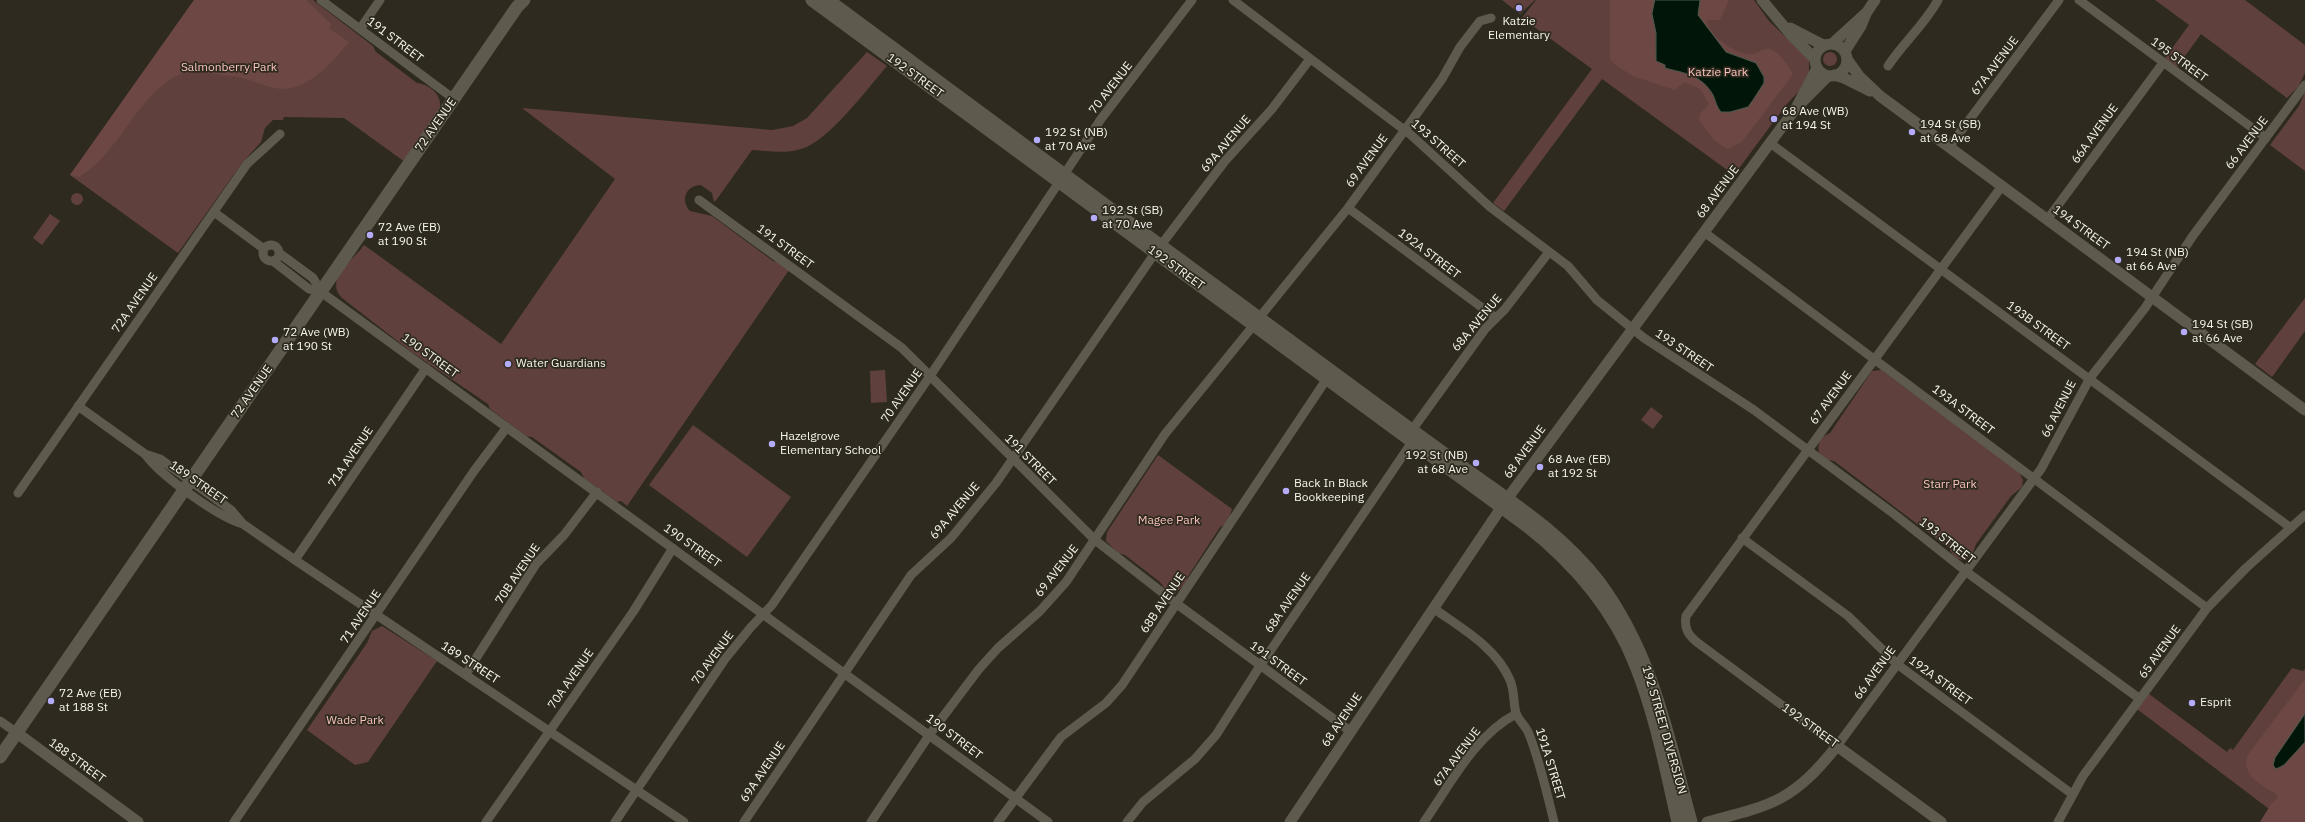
<!DOCTYPE html>
<html>
<head>
<meta charset="utf-8">
<style>
  body { margin:0 }
  canvas { display:block; background:#2e2a1f }
</style>
</head>
<body>
<canvas width="2305" height="822"></canvas>
<script>
const c = document.querySelector('canvas').getContext('2d');
c.lineJoin = 'round';
function paint(path, color) { c.fillStyle = color; c.fill(path, 'evenodd'); }
function stroke(path, color, width, dash) { c.strokeStyle = color; c.lineWidth = width; c.lineCap = dash ? 'butt' : 'round'; c.setLineDash(dash || []); c.stroke(path); }
function write(font, color, halo, rows, align = 'center') {
  c.font = font + ' "IBM Plex Sans",sans-serif'; c.lineWidth = 3.5; c.setLineDash([]); c.textBaseline = 'middle'; c.strokeStyle = halo; c.fillStyle = color; for (const [text, x, y, turn = 0] of rows) {
    c.save(); c.translate(x, y); c.rotate((+turn || 0) * Math.PI / 180); c.textAlign = isNaN(turn) ? turn : align; if (halo) c.strokeText(text, 0, 0); c.fillText(text, 0, 0); c.restore();
  }
}
paint(new Path2D(`
  M194,0h119l60,46 3,6 41,31c11,1 25,11 23,24 -2,11 -27,44 -35,55l-61,-44 -60,-1 -1,3h-10l-8,8 -4,14 -19,21 -64,90 -108,-78z
  M1502,0h33l-15,14z
  M1536,0h218l15,21 40,39v12l-10,19 -13,14 -52,70 -132,-96 -98,132 -11,-8 99,-134 -70,-51z
  M2155,0h90l60,45v28l-7,14 -11,11 -86,-64 -24,33 -12,-9 24,-33z
  M1823 59a7 7 0 1 1 14 0a7 7 0 1 1-14 0Z
  M867,52l20,14c-20,23 -59,76 -86,83 -16,5 -33,2 -49,1l-35,49 -3,3 -2,-9 -11,-8c-15,0 -21,15 -11,26l22,5 61,45 7,2 9,7 -162,236 -6,-5 -4,1 -33,-24 -3,-6 -49,-35 -6,-1 -36,-27 -2,-5 -75,-51 -71,-55c-18,-19 10,-36 22,-53l137,99 114,-165 -93,-71 250,22 21,-4 14,-8z
  M2305,92v79l-35,-26 29,-39z
  M71 199a6 6 0 1 1 12 0a6 6 0 1 1-12 0Z
  M50,214l10,7 -18,24 -9,-7z
  M2305,298v33l-33,46 -17,-13z
  M885,370l2,32 -16,1 -1,-32z
  M1881,370l138,102 4,8 -1,7 -11,9 -35,48 -4,11 -5,4c-9,3 -15,-3 -18,-11l-115,-87 -6,-1 -9,-7c-2,-11 2,-16 11,-20l42,-62z
  M1651,407l12,9 -10,13 -12,-9z
  M693,425l98,72 -44,60 -98,-72z
  M1158,455l74,54c-3,8 -3,14 -12,18l-33,51v5l-12,10 -9,-3 -6,-8 -35,-27 -7,-2 -12,-12 1,-9z
  M382,626l55,35 -69,101 -13,3 -48,-35 60,-87 5,-12z
  M2292,668l11,3 2,-2v114l-45,39 9,-13 -132,-100 12,-15 78,58 3,-4 3,2z`), '#5f403d');
paint(new Path2D(`
  M194,0h112l25,24 -2,4 20,14c-17,20 -40,48 -68,47 -12,-1 -23,-7 -35,-10 -11,-3 -22,-4 -33,-5 -10,-2 -23,-4 -33,0 -44,21 -59,78 -101,103l-9,-2z
  M1610,0h45v51l4,12 6,2v3c23,6 45,10 51,37l40,-42 -30,-11 -28,-37 2,-15h29l-9,20h-13c1,16 30,36 46,34 7,-1 11,-7 17,-5 10,4 18,16 23,25l-51,68 -15,7 -13,-9 -15,-20 1,-6 9,-10 -9,-15 -16,-7 -9,8 -42,-14 -19,-12 -4,-5z
  M2305,679v35l-30,44 5,10 25,-26v80h-45l11,-18 7,-6 -2,-4c-14,-9 -34,-17 -29,-38z`), '#6c4744');
const water = new Path2D(`
  M1655,0h45l-2,15 28,37 30,11 8,14v6l-11,17 -5,7 -18,5h-9c-5,-6 -5,-11 -8,-17 -11,-20 -29,-22 -48,-27v-3l-9,-4v-28l-4,-19z
  M2305,714v28l-21,23 -8,4 -3,-4 2,-7z`);
paint(water, '#011608');
stroke(water, '#4b594d', 1);
stroke(new Path2D(`
  M321,0l133,99
  M1233,0l178,135 79,72 78,59 29,34 47,38 110,72 140,104 78,62 168,123
  M2079,0l187,138
  M360,29l20,-29
  M1888,66c15,-23 37,-42 50,-66
  M1770,143l521,385
  M1949,147l110,-147
  M2002,186l-316,430c-2,13 2,19 12,27l139,103 204,-277 49,-91 55,-70 47,-71 113,-152
  M699,200l203,148 193,192 82,64 173,127
  M1348,208l148,110
  M214,212l50,37
  M2047,220l116,-157
  M1704,232l503,376
  M1161,245l64,-84 47,-52 38,-50
  M263 253a8 8 0 1 1 16 0a8 8 0 1 1-16 0Z
  M279,253l34,25 8,14 727,530
  M273,261l36,28 12,3
  M1259,318l89,-110 94,-129 18,-32 20,-26 11,-3
  M78,406l67,48 15,5 71,51 12,14 52,36 389,262
  M1412,430l73,-101 20,-20 44,-57
  M145,454c16,22 73,63 98,70
  M18,493l229,-329 33,-30
  M1742,538l106,78 49,48 175,130
  M295,560l131,-192
  M1433,608c28,20 63,39 77,72 5,12 3,23 6,33 2,7 10,13 13,21 11,28 18,59 25,88
  M466,674l70,-110 28,-29 33,-43
  M0,721l17,12
  M234,822l240,-351 33,-44
  M486,822l147,-210 40,-64
  M615,822l110,-163 26,-32 21,-22 158,-229 171,-257 91,-119
  M744,822l167,-247 40,-37 45,-55 159,-230
  M871,822l59,-88 49,-65 19,-21 42,-37 26,-29 99,-148 88,-108
  M998,822l63,-85 45,-34 16,-18 204,-305
  M1127,822l16,-20 52,-43 21,-24 44,-69 152,-224
  M1424,822c26,-37 51,-87 92,-108
  M2058,822l25,-46 124,-168 39,-40 59,-53`), '#5e5a4d', 9);
stroke(new Path2D(`
  M1762,0l29,35 23,23
  M1790,28l33,17
  M1833,43l34,-31 8,-12
  M1815 60a16 16 0 1 1 32 0a16 16 0 1 1-32 0Z
  M1845,51l16,-25 5,-12
  M1847,59l12,17 21,20 425,314
  M1834,75l10,3 26,13
  M1801,103l27,-27
  M17,733l121,89
  M1290,822l217,-323 263,-356 26,-35 21,-40
  M1707,822c66,-17 86,-21 130,-76l104,76`), '#5e5a4d', 11);
stroke(new Path2D(`
  M812,0l715,526c47,37 87,84 109,140 20,50 30,104 42,156
  M828,0c173,128 347,257 521,384 43,32 86,63 129,94 44,31 88,61 121,104 54,73 69,155 92,240
  M0,757l517,-750 7,-7`), '#5e5a4d', 13);
for (const [x, y, r, color] of [
  [1519,8,4,"#b4acf9"],
  [1774,119,4,"#b4acf9"],
  [1912,132,4,"#b4acf9"],
  [1037,140,4,"#b4acf9"],
  [1094,218,4,"#b4acf9"],
  [370,235,4,"#b4acf9"],
  [2118,260,4,"#b4acf9"],
  [2184,332,4,"#b4acf9"],
  [275,340,4,"#b4acf9"],
  [508,364,4,"#b4acf9"],
  [772,444,4,"#b4acf9"],
  [1476,463,4,"#b4acf9"],
  [1540,467,4,"#b4acf9"],
  [1286,491,4,"#b4acf9"],
  [51,701,4,"#b4acf9"],
  [2192,703,4,"#b4acf9"]
]) { const dot = new Path2D(); dot.arc(x, y, r, 0, 2 * Math.PI); c.fillStyle = color; c.fill(dot); stroke(dot, '#2e2a1f', 1.5); }
write('12px', '#f7f5ed', '#2e2a1f', [
  ["Katzie",1519,22,"center"],
  ["Elementary",1519,36,"center"],
  ["68 Ave (WB)",1782,112],
  ["at 194 St",1782,126],
  ["194 St (SB)",1920,125],
  ["at 68 Ave",1920,139],
  ["192 St (NB)",1045,133],
  ["at 70 Ave",1045,147],
  ["192 St (SB)",1102,211],
  ["at 70 Ave",1102,225],
  ["72 Ave (EB)",378,228],
  ["at 190 St",378,242],
  ["194 St (NB)",2126,253],
  ["at 66 Ave",2126,267],
  ["194 St (SB)",2192,325],
  ["at 66 Ave",2192,339],
  ["72 Ave (WB)",283,333],
  ["at 190 St",283,347],
  ["Water Guardians",516,364],
  ["Hazelgrove",780,437],
  ["Elementary School",780,451],
  ["192 St (NB)",1468,456,"right"],
  ["at 68 Ave",1468,470,"right"],
  ["68 Ave (EB)",1548,460],
  ["at 192 St",1548,474],
  ["Back In Black",1294,484],
  ["Bookkeeping",1294,498],
  ["72 Ave (EB)",59,694],
  ["at 188 St",59,708],
  ["Esprit",2200,703]
], 'left');
write('12px', '#f7f5ed', '#2e2a1f', [
  ["191 STREET",395,40,37],
  ["195 STREET",2179,60,36],
  ["67A AVENUE",1995,66,-53],
  ["192 STREET",915,76,36],
  ["70 AVENUE",1111,88,-52],
  ["72 AVENUE",436,125,-55],
  ["66A AVENUE",2095,134,-54],
  ["66 AVENUE",2247,143,-53],
  ["69A AVENUE",1226,144,-50],
  ["193 STREET",1438,144,41],
  ["69 AVENUE",1367,161,-54],
  ["68 AVENUE",1718,192,-53],
  ["194 STREET",2081,228,36],
  ["191 STREET",785,247,36],
  ["192A STREET",1429,254,37],
  ["192 STREET",1176,268,36],
  ["72A AVENUE",135,303,-55],
  ["68A AVENUE",1477,323,-50],
  ["193B STREET",2038,326,36],
  ["193 STREET",1684,351,34],
  ["190 STREET",430,356,36],
  ["72 AVENUE",252,392,-55],
  ["70 AVENUE",902,396,-55],
  ["67 AVENUE",1831,398,-54],
  ["66 AVENUE",2059,409,-63],
  ["193A STREET",1963,410,37],
  ["68 AVENUE",1525,452,-54],
  ["71A AVENUE",351,457,-56],
  ["191 STREET",1030,460,45],
  ["189 STREET",198,483,35],
  ["69A AVENUE",955,511,-50],
  ["193 STREET",1947,541,38],
  ["190 STREET",692,546,35],
  ["69 AVENUE",1057,571,-52],
  ["70B AVENUE",518,574,-56],
  ["68B AVENUE",1163,603,-56],
  ["68A AVENUE",1288,603,-55],
  ["71 AVENUE",361,617,-56],
  ["65 AVENUE",2160,652,-54],
  ["70 AVENUE",713,658,-54],
  ["189 STREET",470,663,33],
  ["191 STREET",1278,664,36],
  ["66 AVENUE",1875,673,-54],
  ["70A AVENUE",571,679,-55],
  ["192A STREET",1940,681,36],
  ["68 AVENUE",1342,720,-56],
  ["192 STREET",1810,726,36],
  ["192 STREET DIVERSION",1664,730,74],
  ["190 STREET",954,737,37],
  ["67A AVENUE",1457,757,-53],
  ["188 STREET",77,761,36],
  ["191A STREET",1550,764,73],
  ["69A AVENUE",763,772,-56]
]);
write('12px', '#fbc3bd', '#2e2a1f', [
  ["Salmonberry Park",229,68],
  ["Katzie Park",1718,73],
  ["Starr Park",1950,485],
  ["Magee Park",1169,521],
  ["Wade Park",355,721]
]);
</script>
</body>
</html>
